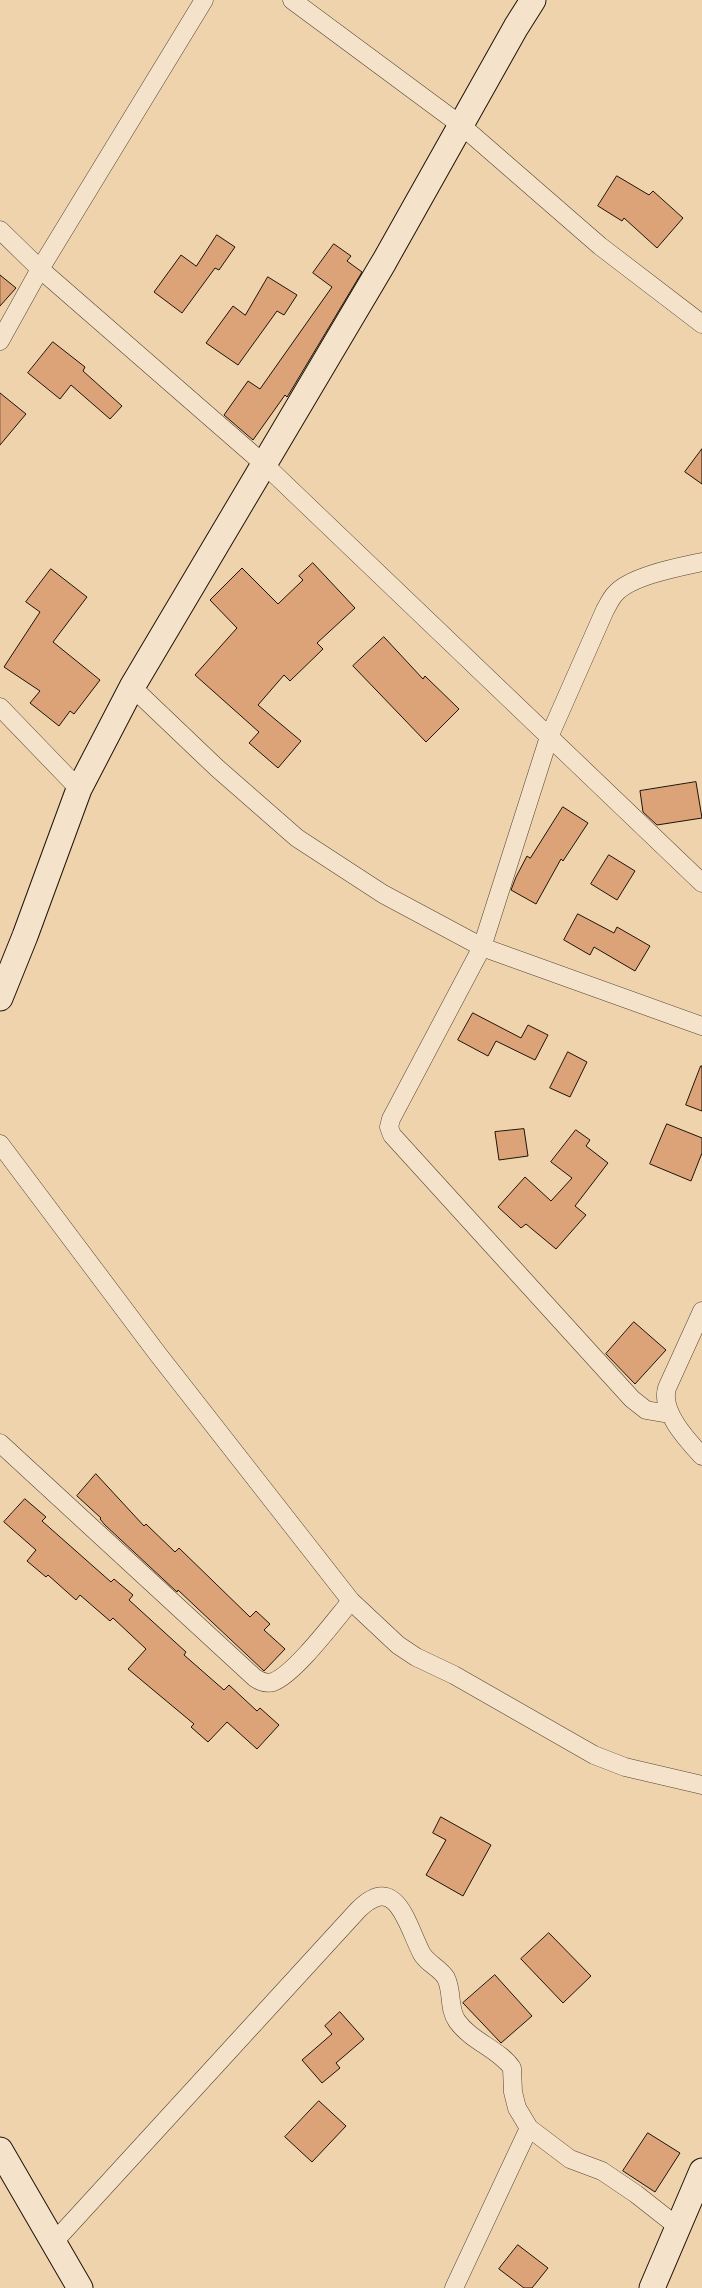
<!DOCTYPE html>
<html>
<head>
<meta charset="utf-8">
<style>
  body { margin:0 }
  canvas { display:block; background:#eed3ad }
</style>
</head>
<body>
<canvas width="702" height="2288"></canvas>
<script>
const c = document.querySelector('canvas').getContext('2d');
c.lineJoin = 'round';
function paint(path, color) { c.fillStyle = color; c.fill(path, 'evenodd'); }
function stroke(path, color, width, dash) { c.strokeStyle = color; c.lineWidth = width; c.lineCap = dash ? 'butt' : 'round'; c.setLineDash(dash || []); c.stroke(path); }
const building = new Path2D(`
  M617,176l32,19 4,-4 30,27 -26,30 -33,-30 -2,3 -24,-15z
  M217,235l18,12 -16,23 -4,-2 -33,45 -28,-21 27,-37 15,11z
  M334,244l17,12 -4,5 15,11 -73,122 -2,3 -2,-2 -32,45 -29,-25 24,-34 12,8 72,-102 -19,-14z
  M0,275l16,13 -16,18z
  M268,277l29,18 -13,20 -7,-4 -39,54 -32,-22 27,-37 12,9z
  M53,342l32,25 -2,4 39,35 -12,13 -39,-34 -11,14 -32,-26z
  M0,393l26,21 -26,31z
  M702,449v35l-17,-12z
  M313,563l42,45 -38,35 6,6 -33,32 -6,-6 -26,30 43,36 -23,27 -29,-25 10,-11 -64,-57 42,-47 -27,-28 32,-32 36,36 25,-24 -4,-4z
  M51,569l36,28 -34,45 47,38 -26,34 -4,-3 -11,15 -29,-23 10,-12 -36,-24 36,-55 -14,-10z
  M384,637l39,42 2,-3 34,33 -33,33 -73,-76z
  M696,782l6,36 -45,7 -14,-13 -3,-21z
  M563,807l25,16 -25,38 -2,-2 -25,45 -25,-14 5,-13 11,-21 3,2z
  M609,855l26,16 -18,29 -26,-16z
  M578,914l36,19 3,-6 33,19 -15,25 -41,-24 -4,8 -26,-15z
  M473,1013l48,25 7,-13 20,10 -13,25 -39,-19 -8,15 -30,-16z
  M568,1052l19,10 -17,35 -20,-9z
  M701,1066h1v45l-16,-6z
  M667,1124l35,14v15l-11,28 -41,-17z
  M524,1129l4,27 -29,4 -4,-28z
  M576,1130l14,10 -4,6 22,17 -33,43 11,9 -30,34 -30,-25 -5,4 -23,-21 27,-30 26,24 21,-23 -21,-16z
  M634,1322l32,28 -31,34 -29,-30z
  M96,1474l48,52 2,-2 29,28 4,-4 71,69 6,-6 14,13 -6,6 21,19 -21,22 -86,-81 -1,2 -72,-67 -5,-6 1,-1 -24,-22z
  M25,1499l21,18 -4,4 69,61 3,-3 19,16 -4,5 57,52 -2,3 40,35 5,-5 28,26 3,-3 19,17 -22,24 -30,-27 -19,20 -17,-15 3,-3 -66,-55 18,-20 -33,-31 -3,3 -30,-26 -4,5 -28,-25 -2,2 -19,-16 9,-11 -32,-28z
  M441,1817l50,28 -28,51 -37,-21 20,-35 -13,-7z
  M549,1933l42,43 -28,27 -42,-44z
  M495,1975l37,41 -31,27 -38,-40z
  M340,2012l24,27 -28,24 4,5 -18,15 -20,-23 30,-26 -7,-8z
  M319,2101l27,25 -34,36 -27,-25z
  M648,2133l32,20 -25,39 -32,-21z
  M518,2245l30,23 -16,20h-8l-25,-19z`);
paint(building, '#dca379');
stroke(building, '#201308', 1);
const street = new Path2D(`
  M292,0l170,126 138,120 102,78
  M0,230l40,39 225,196 437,418
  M0,341l40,-72 164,-269
  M702,562c-23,5 -72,14 -87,32 -4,4 -7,11 -10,16l-56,127 -67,210 220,79
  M132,687l85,81 80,70 86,56 99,53 -91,172 -2,8 3,8 240,264 14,11 23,4
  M0,707l79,82
  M0,1144l157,209 194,248 47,44 18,12 38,18 140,80 31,12 77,18
  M702,1311l-35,77c-7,23 20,52 35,68
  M0,1443l255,235c6,4 11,6 18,4 22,-8 62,-62 78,-81
  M53,2243l305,-333c39,-39 49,16 64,44 6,10 18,14 24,24 7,14 2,30 11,43 15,21 42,28 55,47l1,24 4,16 12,20 41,31 32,12 34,23 42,33
  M454,2288l75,-160`);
const secondary = new Path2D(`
  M0,998l25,-62 54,-147 53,-102 252,-425 132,-235 17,-27
  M0,2150l80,138
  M652,2288l50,-117`);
stroke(street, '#544331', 19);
stroke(secondary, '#201308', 27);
stroke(street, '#f4e2ca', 18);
stroke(secondary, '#f4e2ca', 25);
</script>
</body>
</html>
